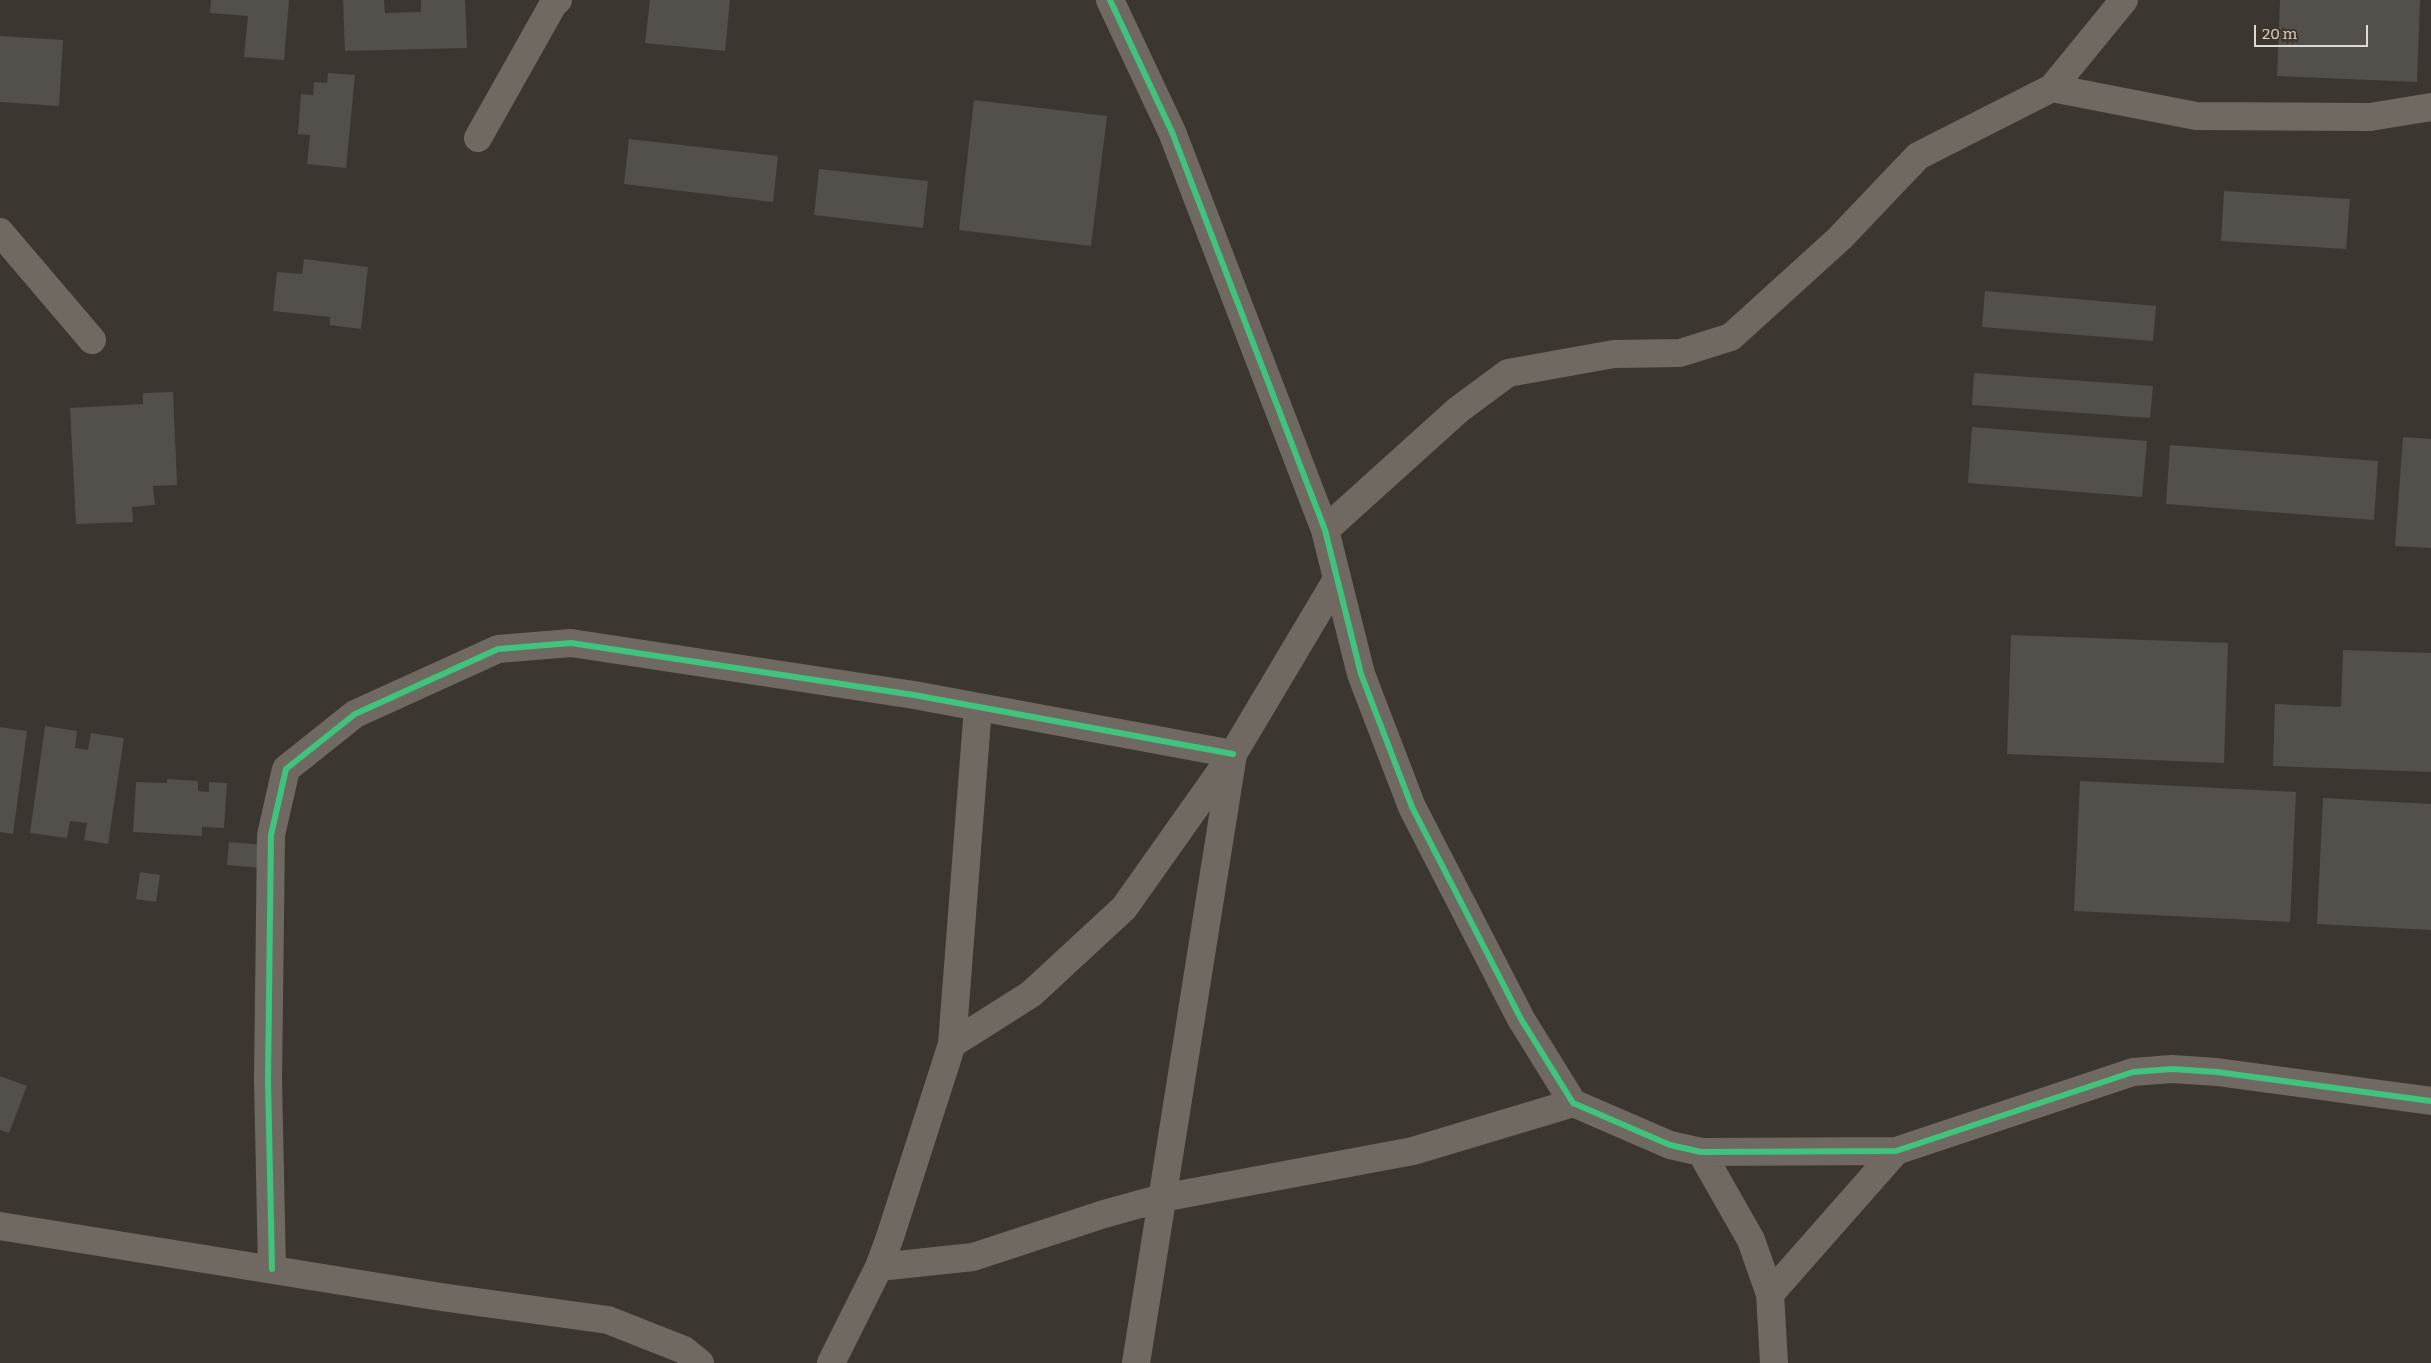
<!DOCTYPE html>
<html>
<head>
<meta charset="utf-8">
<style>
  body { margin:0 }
  #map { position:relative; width:2431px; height:1363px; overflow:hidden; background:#3b3630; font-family:Bitter,serif }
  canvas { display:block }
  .scale { position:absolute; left:2254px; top:25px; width:114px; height:22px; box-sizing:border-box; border:2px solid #dfd9d3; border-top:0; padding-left:6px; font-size:15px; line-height:18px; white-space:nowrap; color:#dfd9d3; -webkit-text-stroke:4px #3f362c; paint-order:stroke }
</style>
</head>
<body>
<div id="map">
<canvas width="2431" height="1363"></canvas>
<div class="scale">20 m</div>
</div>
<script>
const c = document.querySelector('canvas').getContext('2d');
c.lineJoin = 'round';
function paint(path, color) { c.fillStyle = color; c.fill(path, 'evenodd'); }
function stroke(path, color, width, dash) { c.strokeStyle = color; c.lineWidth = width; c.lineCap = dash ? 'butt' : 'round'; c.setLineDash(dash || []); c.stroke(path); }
paint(new Path2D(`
  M211,0h78l-5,60 -40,-3 4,-41 -38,-3z
  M343,0h41l1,13 36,-1v-12h44l2,48 -122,3z
  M650,0h80l-5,51 -80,-8z
  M2280,0h140l-3,82 -140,-6z
  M0,36l63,4 -4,66 -59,-4z
  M328,73l27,2 -9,93 -39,-4 3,-29 -12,-1 3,-40 12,1 1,-13 13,1z
  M974,100l133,16 -16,130 -132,-16z
  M629,139l149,17 -5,46 -149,-18z
  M819,169l109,12 -5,47 -109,-13z
  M2224,191l126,8 -4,50 -125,-8z
  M304,259l64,8 -7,62 -31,-4v-8l-57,-6 4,-39 25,2z
  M1985,291l171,15 -3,35 -171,-14z
  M1974,373l179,13 -3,32 -178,-13z
  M173,392l4,93 -24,1 2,19 -23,2 1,15 -57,2 -6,-116 73,-4v-11z
  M1972,427l175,14 -5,56 -174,-14z
  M2403,437l28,2v109l-36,-2z
  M2170,445l208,16 -4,59 -208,-16z
  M2011,635l217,8 -4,120 -217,-9z
  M2343,650l88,3v119l-158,-6 2,-62 66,3z
  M45,726l32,5 -2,17 13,2 3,-17 33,5 -16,106 -24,-4 3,-17 -17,-2 -3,17 -37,-5z
  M0,727l27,4 -14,103 -13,-2z
  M167,779l31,2v10l11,1v-10l18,1 -3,45 -22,-1v9l-69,-4 3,-50 31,1z
  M2080,781l216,11 -6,130 -216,-11z
  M2323,798l108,6v126l-114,-6z
  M229,842l36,3 -3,23 -35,-3z
  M140,872l20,3 -4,27 -20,-3z
  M0,1076l27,10 -18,47 -9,-3z`), '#534f4a');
stroke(new Path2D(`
  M1110,0l62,132 153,398 36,144 51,133 109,212 52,84 97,42 31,7 195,-1 237,-79 39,-3 45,3 214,29
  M2052,88l144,28 174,1 61,-10
  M478,138l76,-135 4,-3
  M0,232l92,108
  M1325,530l133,-120 50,-37 106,-19 66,-1 51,-16 109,-99 78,-82 134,-68 72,-88
  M952,1044l79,-50 93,-86 109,-154 103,-173
  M1701,1152l50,88 19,54 4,69
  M0,1226l441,71 167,23 76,30 16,13
  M879,1267l94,-10 131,-43 58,-16 251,-47 160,-48
  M272,1269l-4,-189 3,-245 15,-66 69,-55 143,-65 73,-6 343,52 319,59
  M1770,1294l126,-143
  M831,1363l48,-96 11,-30 62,-193 26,-337
  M1136,1363l97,-609`), '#706962', 28);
stroke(new Path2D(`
  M1110,0l62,132 153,398 36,144 51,133 109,212 52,84 97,42 31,7 195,-1 237,-79 39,-3 45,3 214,29
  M272,1269l-4,-189 3,-245 15,-66 69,-55 143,-65 73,-6 343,52 319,59`), '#40c37c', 6);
</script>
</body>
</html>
